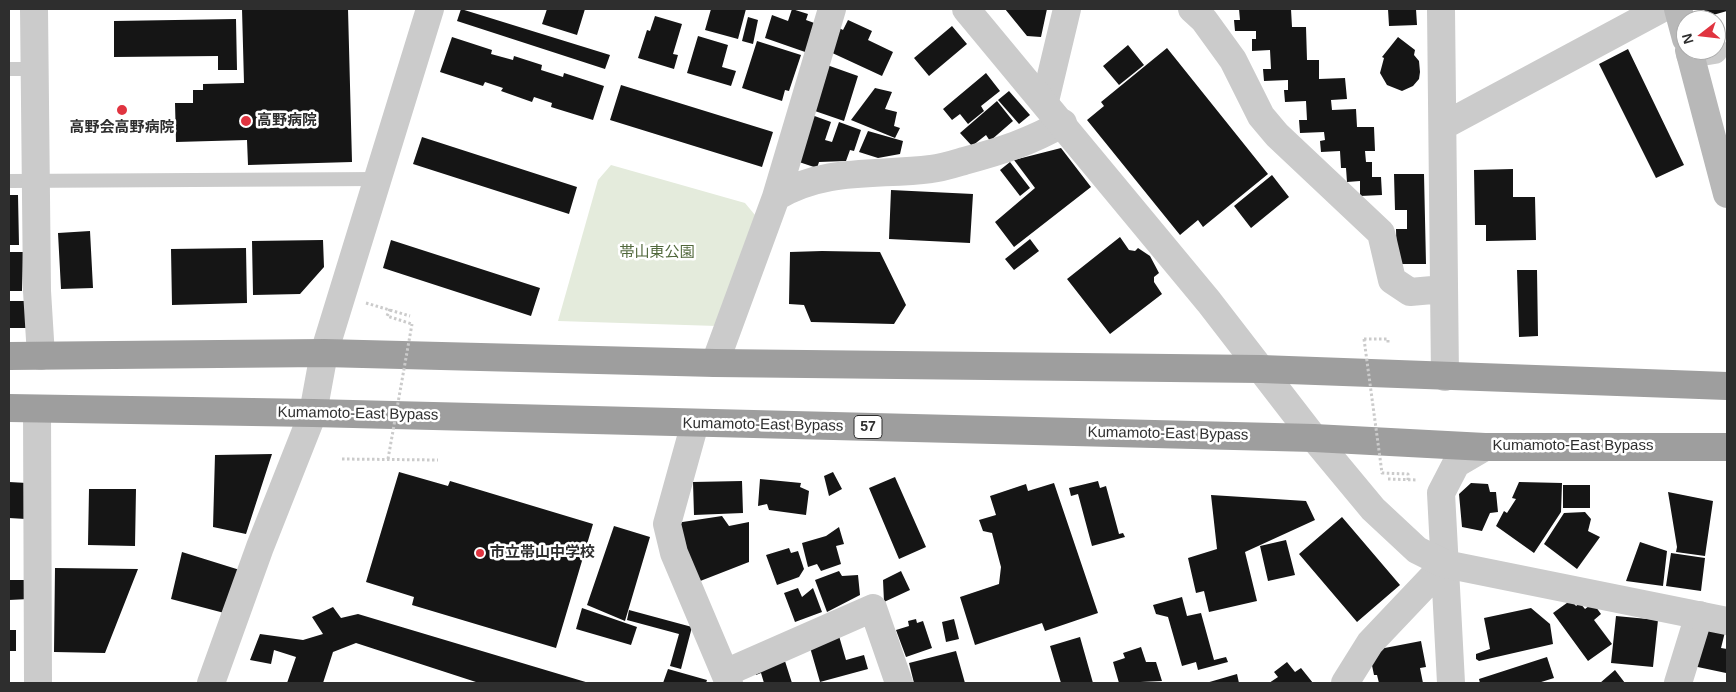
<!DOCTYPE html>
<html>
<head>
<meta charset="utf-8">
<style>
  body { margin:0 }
  #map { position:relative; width:1736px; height:692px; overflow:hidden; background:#fff; font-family:Arial,sans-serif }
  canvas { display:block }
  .frame { position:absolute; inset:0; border:10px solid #2e2e2e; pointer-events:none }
  .north { position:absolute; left:1676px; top:10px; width:50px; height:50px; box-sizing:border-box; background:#fff; border:1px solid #ababab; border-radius:50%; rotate:254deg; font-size:14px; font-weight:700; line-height:20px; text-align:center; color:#2e2e2e }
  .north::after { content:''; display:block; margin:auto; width:18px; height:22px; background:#e03440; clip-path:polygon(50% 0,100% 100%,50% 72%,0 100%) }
</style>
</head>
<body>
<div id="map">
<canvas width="1736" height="692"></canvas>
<div class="frame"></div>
<div class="north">N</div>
</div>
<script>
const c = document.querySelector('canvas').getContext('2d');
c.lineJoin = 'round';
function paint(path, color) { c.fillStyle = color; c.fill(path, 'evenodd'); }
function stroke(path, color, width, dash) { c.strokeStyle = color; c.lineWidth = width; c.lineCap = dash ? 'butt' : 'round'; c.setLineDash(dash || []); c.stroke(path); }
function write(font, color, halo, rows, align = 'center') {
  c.font = font + ' Arial,"Noto Sans JP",sans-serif'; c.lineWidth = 5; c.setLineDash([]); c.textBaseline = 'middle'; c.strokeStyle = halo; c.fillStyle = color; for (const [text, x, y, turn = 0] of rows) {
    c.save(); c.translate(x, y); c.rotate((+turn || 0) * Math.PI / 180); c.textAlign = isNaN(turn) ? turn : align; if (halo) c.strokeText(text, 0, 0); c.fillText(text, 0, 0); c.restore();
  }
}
paint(new Path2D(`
  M611,165l134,38 10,12 -38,111 -159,-5 40,-141z`), '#e4ebdc');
paint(new Path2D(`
  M242,9h106l4,153 -104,3 -1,-25 -71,2 -1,-39h18v-13h10v-6l41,-1z
  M461,9l149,46 -5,14 -148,-48z
  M547,9h38l-8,26 -35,-11z
  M711,9h35l-8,30 -33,-9z
  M792,9l16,5 -2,6 11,4 -9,29 -43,-15 7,-23 16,6z
  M1005,9h42l-6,28 -14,-1z
  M1239,9h52l1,18h14l1,33h12v19l26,-1 2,21 -16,1 1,10 24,-1 1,18h17l1,24h-10l1,11h6v15h9l1,18 -22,1v-15l-13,1 -1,-14h-5l-1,-17 -19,1 -1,-11 5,-1 -1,-8 -24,1 -1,-13h8l-1,-19 -21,1 -1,-12h4v-10l-24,1 -1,-12h8l-1,-19 -18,1v-12h4v-8h-21l-1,-11h6z
  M1388,9h28l1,16 -28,1z
  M1704,9h23v2l-21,6z
  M655,16l27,8 -9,30 5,1 -4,14 -36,-11 9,-28 3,1z
  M748,17l10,3 -5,24 -11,-3z
  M236,19l1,51h-19v-14l-104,1v-36z
  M848,20l24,11 -4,9 25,12 -11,24 -54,-25 11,-23 4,2z
  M952,26l15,18 -38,32 -15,-18z
  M698,36l30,9 -6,22 14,4 -5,15 -44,-13z
  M452,37l40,13 -1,4 22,6 1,-4 28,9 -1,5 22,7 1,-4 40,13 -11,34 -42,-13 1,-4 -18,-6 -2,5 -31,-11 2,-3 -18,-6 -2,4 -43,-14z
  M1398,37l17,13 -1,5 5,6 1,11 -1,7 -6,7 -11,5 -15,-6 -7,-12 4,-15 -2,-1z
  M757,41l44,14 -12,36 -4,-1 -3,11 -40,-13z
  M1128,45l16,20 -25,20 -16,-19z
  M1167,48l101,126 -65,53 -5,-7 -18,15 -93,-115 17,-14 -3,-4z
  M1628,49l56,116 -28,13 -57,-114z
  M827,65l31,11 -14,45 -32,-11z
  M986,73l14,18 -19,15 3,5 -16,13 -8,-10 -8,6 -9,-11z
  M621,85l152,47 -11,35 -152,-47z
  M875,88l17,4 -7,17 12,3 -3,14 6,2 -5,10 -44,-18z
  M1009,91l21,24 -11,9 -21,-24z
  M997,101l16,20 -23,20 -4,-6 -14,11 -12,-13z
  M809,114l22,8 -6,18 7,2 7,-20 22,8 -7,21 -4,-1 -4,11 -27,1 -2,6 -24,-8z
  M868,131l35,10 -3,13 -22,4 -19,-6z
  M422,137l155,50 -8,27 -156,-50z
  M1061,148l30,39 -77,60 -19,-25 40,-34 -21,-28z
  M1010,162l20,26 -10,8 -20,-26z
  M1513,169v28h22l1,43 -50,1v-16h-11l-1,-55z
  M1394,174h30l2,90h-29l-1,-35h11v-19h-12z
  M1272,175l17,22 -38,31 -17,-22z
  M891,190l82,4 -3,49 -81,-4z
  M9,195h9l1,50h-10z
  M90,231l3,57 -32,1 -3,-56z
  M1120,237l9,13 6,1 3,-3 12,8 9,17 -5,4v5l8,12 -52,40 -43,-55z
  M1030,239l9,12 -25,19 -9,-11z
  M323,240l1,27 -24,27 -47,1 -1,-54z
  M391,240l149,48 -9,28 -148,-48z
  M246,248l1,55 -75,2 -1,-56z
  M822,251l58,1 26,53 -12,19 -83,-2 -7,-17 -15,-1 1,-52z
  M9,252h14l-1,39h-13z
  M1517,270h20l1,66 -19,1z
  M9,301h18l1,27h-19z
  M272,454l-26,80 -33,-7 2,-72z
  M399,472l49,14 2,-5 143,43 -37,124 -144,-43 2,-8 -48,-15z
  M833,472l9,17 -13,7 -5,-20z
  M895,477l31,70 -27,12 -30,-71z
  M760,479l41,4 -1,4 9,4 -3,24 -37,-5 -2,-6 -9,2z
  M742,481l1,32 -49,2 -1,-33z
  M1098,481l2,7 6,-2 13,48 4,-1 2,4 -33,9 -14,-52 -7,2 -2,-8z
  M9,482l18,1 -1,36 -17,-1z
  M1519,482l43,1 -1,29 -27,41 -38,-27 8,-15 3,2 9,-14 -4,-1z
  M1054,483l44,130 -53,18 -3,-8 -67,22 -15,-48 39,-13 2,-17 -9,-34 -9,-2 -4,-11 17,-5 -6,-19 36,-12 2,7z
  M1471,483l17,1 2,8h6l2,20 -8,1 -8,18 -20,-4 -3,-33z
  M1563,485h27v23h-27z
  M89,489h47l-1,57 -47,-1z
  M1668,492l45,9 -8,55 -29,-4 1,-5z
  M1211,495l95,6 9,19 -70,32 12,49 -48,11 -5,-21 -8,2 -8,-35 29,-9z
  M1585,512l6,7 -3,12 12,6 -23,32 -33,-25 20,-31z
  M722,516l7,10 20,-4v40l-59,23 -14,-62z
  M1342,517l58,68 -43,37 -58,-68z
  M614,526l36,11 -25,84 -38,-16z
  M839,527l5,17 -8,2 5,18 -20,7 -4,-7 -9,3 -6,-24 24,-7z
  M1286,540l9,35 -27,6 -8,-35z
  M1640,542l27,9 -4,35 -37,-5z
  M789,548l2,5 7,-2 6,18 -5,8 -22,8 -11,-30z
  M182,552l61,19 -15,43 -57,-15z
  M1671,553l34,5 -4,33 -35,-5z
  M55,568l83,1 -33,84 -51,-1z
  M839,571l3,5 16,-1 2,20 -33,17 -12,-32z
  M901,571l9,19 -26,12 -1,-22z
  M9,580h19l1,19 -20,1z
  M798,588l4,9 11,-9 9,24 -27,10 -11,-29z
  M1182,597l5,19 14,-3 13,47 12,-3 2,5 -30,8 -2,-8 -14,4 -14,-49 -12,-3 -3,-9z
  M1571,600l5,6 4,-3 5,6 8,-6 8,11 -7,6 18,24 -24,17 -35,-48z
  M333,607l8,11 17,-4 231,69h-110l-123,-40 -23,9 -10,31h-36l9,-26 -22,-7 -3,14 -21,-4 10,-26 43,6 20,-6 -11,-17z
  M582,608l55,19 -6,18 -55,-16z
  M1531,608l19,16 3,20 -74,17 -3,-2v-5l14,-5 -6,-31z
  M629,610l63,17 -11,42 -11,-3 9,-32 -52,-14z
  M1616,616l42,4 -5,47 -42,-4z
  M916,619l1,4 6,-2 9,27 -26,9 -10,-27 13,-4 -1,-5z
  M954,619l5,20 -13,3 -4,-20z
  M1704,627l21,5 -4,16 6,1 -1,24 -33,-7z
  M9,630h7v21h-7z
  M839,636l7,24 18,-5 4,14 -48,13 -11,-38z
  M1080,637l13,46h-32l-11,-37z
  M1421,641l5,26 -6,1 3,15h-44l-2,-8h-3l-5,-24z
  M1141,647l5,15h10l6,19 -43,2 -6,-21 12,-4 -2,-5z
  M956,651l9,32h-51l-5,-20z
  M1547,657l7,21 -16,5h-58l-1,-4z
  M784,658l8,25h-28l-3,-10 -5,2 -3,-10z
  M1287,662l8,10 6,-4 12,15h-44l9,-6 -4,-5z
  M668,669l39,11 -1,3h-43z
  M1615,670l10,13h-25z
  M1237,674l2,9h-33z`), '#151515');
stroke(new Path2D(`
  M366,303l44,13
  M390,309l-3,7 25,8
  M1364,339h24v6
  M342,459l96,1
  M1388,479l29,1`), '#cbcbcb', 3, [2.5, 2.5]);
stroke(new Path2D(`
  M9,69h25
  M9,181l369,-2`), '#cbcbcb', 14);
stroke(new Path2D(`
  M34,9l3,282 4,65
  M1192,9l12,11 29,40 28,56 16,19 104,98 11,47 18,12 34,-3
  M1441,9l4,368
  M1690,54l24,-4
  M1045,101l22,-92
  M1443,126l218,-117
  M776,197c50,-30 101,-21 155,-28 11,-1 23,-5 33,-8 37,-10 66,-19 99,-38
  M715,363l61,-166 56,-188
  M37,409l1,274
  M695,423l-28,101 7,29 55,130
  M725,673l148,-65 26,75
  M1345,683l25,-40 75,-79
  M1451,683l-10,-190 15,-29 29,-17
  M1678,683l21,-68`), '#cbcbcb', 28);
stroke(new Path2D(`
  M966,9l243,293 105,136 59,71 44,41 28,14 282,57
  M211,683l49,-136 53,-134 11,-60 106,-344`), '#cbcbcb', 28);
stroke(new Path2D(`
  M1678,9l8,30
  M1689,50l38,144`), '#b8b8b8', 28);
stroke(new Path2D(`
  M9,356l315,-3 391,10 546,6 466,17
  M9,408l304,5 1001,25 171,9h242`), '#9e9e9e', 28);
stroke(new Path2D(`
  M1364,339l18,134 26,1v6
  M388,459l24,-135`), '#cbcbcb', 3, [2.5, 2.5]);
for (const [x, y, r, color] of [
  [122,110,6,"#e03440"],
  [246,121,6,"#e03440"],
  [480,553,5,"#e03440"]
]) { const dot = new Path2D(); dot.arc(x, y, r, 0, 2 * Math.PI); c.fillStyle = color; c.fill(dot); stroke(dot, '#fff', 2); }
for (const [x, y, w] of [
  [868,427,28]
]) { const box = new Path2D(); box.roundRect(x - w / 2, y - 11.5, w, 23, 4); c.fillStyle = '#fff'; c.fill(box); stroke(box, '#2e2e2e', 1); }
write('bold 14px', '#2e2e2e', null, [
  ["57",868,427]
]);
write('bold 15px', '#2e2e2e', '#fff', [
  ["高野病院",257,121],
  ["高野会高野病院",122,128,"center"],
  ["市立帯山中学校",490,553]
], 'left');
write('15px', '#51683c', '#fff', [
  ["帯山東公園",657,253]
]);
write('15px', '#2e2e2e', '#fff', [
  ["Kumamoto-East Bypass",358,414,1],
  ["Kumamoto-East Bypass",763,425,1],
  ["Kumamoto-East Bypass",1168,434,1],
  ["Kumamoto-East Bypass",1573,446]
]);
</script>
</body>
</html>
